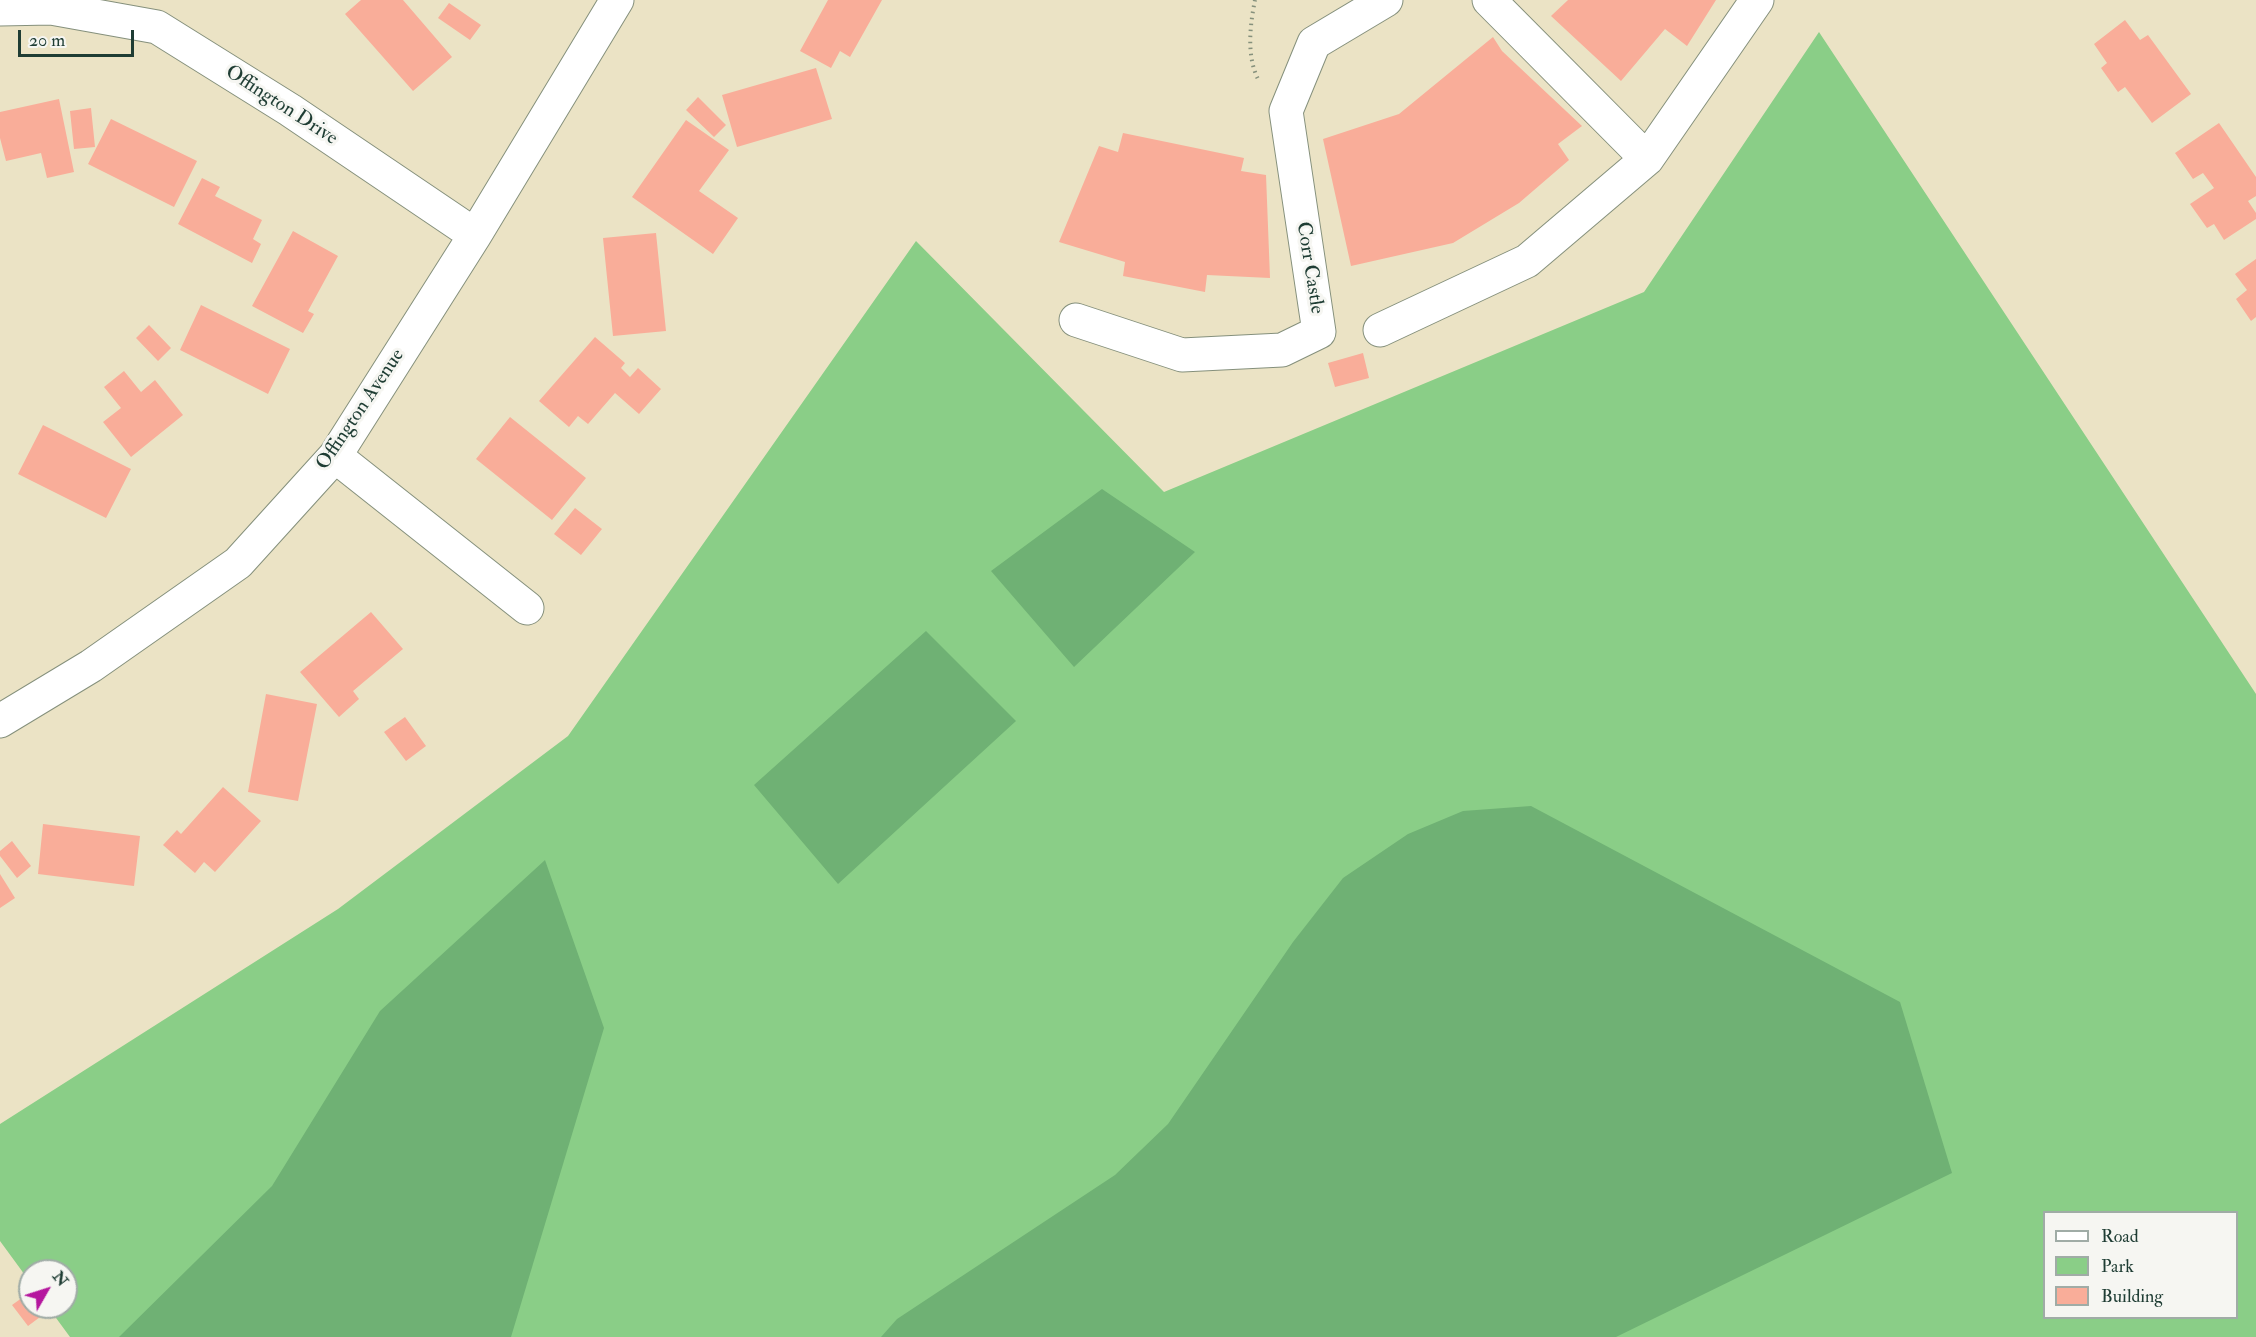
<!DOCTYPE html>
<html>
<head>
<meta charset="utf-8">
<style>
  body { margin:0 }
  #map { position:relative; width:2256px; height:1337px; overflow:hidden; background:#ebe3c5; font-family:"IM FELL Double Pica",serif }
  canvas { display:block }
  .legend { position:absolute; left:2043px; top:1211px; width:195px; height:108px; box-sizing:border-box; background:#f6f6f2; border:2px solid #a0aca6; margin:0; padding:8px 10px; list-style:none; font-size:18px; color:#1f3d34 }
  .legend li { display:flex; align-items:center; gap:12px; height:30px }
  .legend b { width:30px; border:2px solid #a0aca6 }
  .north { position:absolute; left:18px; top:1259px; width:60px; height:60px; box-sizing:border-box; background:#f6f6f2; border:2px solid #a0aca6; border-radius:50%; rotate:51deg; font-size:16px; font-weight:700; line-height:24px; text-align:center; color:#1f3d34 }
  .north::after { content:''; display:block; margin:auto; width:21px; height:27px; background:#b5179e; clip-path:polygon(50% 0,100% 100%,50% 72%,0 100%) }
  .scale { position:absolute; left:18px; top:30px; width:116px; height:27px; box-sizing:border-box; border:3px solid #1f3d34; border-top:0; padding-left:8px; font-size:18px; line-height:21px; white-space:nowrap; color:#1f3d34; -webkit-text-stroke:4px #f6f6f2; paint-order:stroke }
</style>
</head>
<body>
<div id="map">
<canvas width="2256" height="1337"></canvas>
<ul class="legend">
<li><b style="height:8px;background:#fff"></b>Road</li>
<li><b style="height:16px;background:#8ace87"></b>Park</li>
<li><b style="height:16px;background:#f9ad99"></b>Building</li>
</ul>
<div class="north">N</div>
<div class="scale">20 m</div>
</div>
<script>
const c = document.querySelector('canvas').getContext('2d');
c.lineJoin = 'round';
function paint(path, color) { c.fillStyle = color; c.fill(path, 'evenodd'); }
function stroke(path, color, width, dash) { c.strokeStyle = color; c.lineWidth = width; c.lineCap = dash ? 'butt' : 'round'; c.setLineDash(dash || []); c.stroke(path); }
function write(font, color, halo, rows, align = 'center') {
  c.font = font + ' "IM FELL Double Pica",serif'; c.lineWidth = 6; c.setLineDash([]); c.textBaseline = 'middle'; c.strokeStyle = halo; c.fillStyle = color; for (const [text, x, y, turn = 0] of rows) {
    c.save(); c.translate(x, y); c.rotate((+turn || 0) * Math.PI / 180); c.textAlign = isNaN(turn) ? turn : align; if (halo) c.strokeText(text, 0, 0); c.fillText(text, 0, 0); c.restore();
  }
}
paint(new Path2D(`
  M1819,32l437,662v643h-2186l-22,-30h18v-36h-36v11l-30,-41v-117l338,-215 230,-173 348,-495 248,251 480,-200zM2044,1212h192v106h-192z`), '#8ace87');
paint(new Path2D(`
  M1102,489l93,63 -121,115 -83,-96z
  M926,631l90,90 -178,163 -84,-99z
  M1531,806l369,196 52,171 -336,164h-735l16,-18 218,-144 53,-51 125,-182 50,-64 65,-44 55,-23z
  M545,860l59,168 -93,309h-392l153,-151 108,-175z`), '#6fb174');
paint(new Path2D(`
  M361,0h42l49,57 -39,34 -68,-77z
  M828,0h54l-32,57 -10,-6 -9,17 -31,-17z
  M1568,0h148l-29,46 -22,-17 -44,52 -70,-65z
  M449,3l32,22 -11,15 -32,-22z
  M2125,20l15,20 8,-5 43,59 -39,29 -27,-36 -7,5 -17,-24 6,-5 -13,-19z
  M1493,37l9,14 80,75 -24,18 11,16 -50,43 -66,40 -102,23 -28,-127 76,-25z
  M816,68l16,51 -95,28 -15,-52z
  M698,97l28,28 -12,12 -28,-27z
  M59,99l15,73 -27,6 -6,-25 -35,8 -6,-23v-26z
  M91,108l4,39 -21,2 -4,-38z
  M111,119l86,42 -23,46 -86,-43z
  M686,120l43,30 -30,41 39,27 -25,36 -81,-57z
  M2219,123l37,54v19l-8,5 8,12v6l-32,21 -10,-16 -7,4 -17,-24 24,-16 -11,-15 -10,6 -18,-26z
  M1123,133l121,25 -3,13 25,4 4,103 -63,-3 -2,17 -82,-16 2,-14 -66,-20 40,-96 19,6z
  M202,178l18,9 -5,9 47,24 -9,19 8,5 -9,19 -74,-39z
  M293,231l45,25 -30,55 6,3 -11,19 -51,-27z
  M656,233l10,98 -53,5 -10,-98z
  M2256,259v58l-5,4 -15,-22 11,-9 -12,-16z
  M201,305l89,44 -22,45 -88,-44z
  M149,325l22,23 -13,13 -22,-23z
  M595,337l30,26 -4,5 9,9 8,-9 23,21 -22,25 -24,-21 -27,31 -10,-8 -9,11 -30,-26z
  M1363,353l6,25 -34,9 -7,-24z
  M124,371l17,21 14,-12 28,35 -52,42 -28,-35 18,-14 -17,-21z
  M510,417l76,61 -34,42 -76,-61z
  M43,425l88,44 -25,49 -88,-44z
  M575,508l27,21 -21,26 -27,-21z
  M371,612l32,37 -50,42 6,8 -20,18 -39,-45z
  M266,694l51,10 -19,97 -50,-9z
  M405,717l21,29 -20,15 -22,-29z
  M223,787l38,34 -46,51 -11,-10 -9,11 -32,-28 14,-15 4,4z
  M43,824l97,12 -6,50 -96,-12z
  M12,841l19,25 -14,12 -17,-22v-5z
  M0,874l15,24 -15,10z
  M26,1295l4,12h4l6,10 -12,9 -16,-21z`), '#f9ad99');
const minor = new Path2D(`
  M1489,0l158,159
  M0,9l51,-1 106,19 133,83 185,125
  M1076,320l106,35 100,-5 37,-18 -33,-221 28,-68 72,-43
  M1380,330l147,-69 120,-102 110,-159
  M335,456l192,152
  M0,721l91,-55 147,-103 97,-107 140,-221 142,-235`);
stroke(minor, '#85907c', 35);
stroke(new Path2D(`
  M1255,0c-5,25 -9,57 4,81`), '#85907c', 4, [1.5, 4.5]);
stroke(minor, '#fff', 33);
write('20px', '#1f3d34', '#f6f6f2', [
  ["Offington Drive",281,106,33],
  ["Corr Castle",1309,268,81],
  ["Offington Avenue",361,410,-56]
]);
</script>
</body>
</html>
